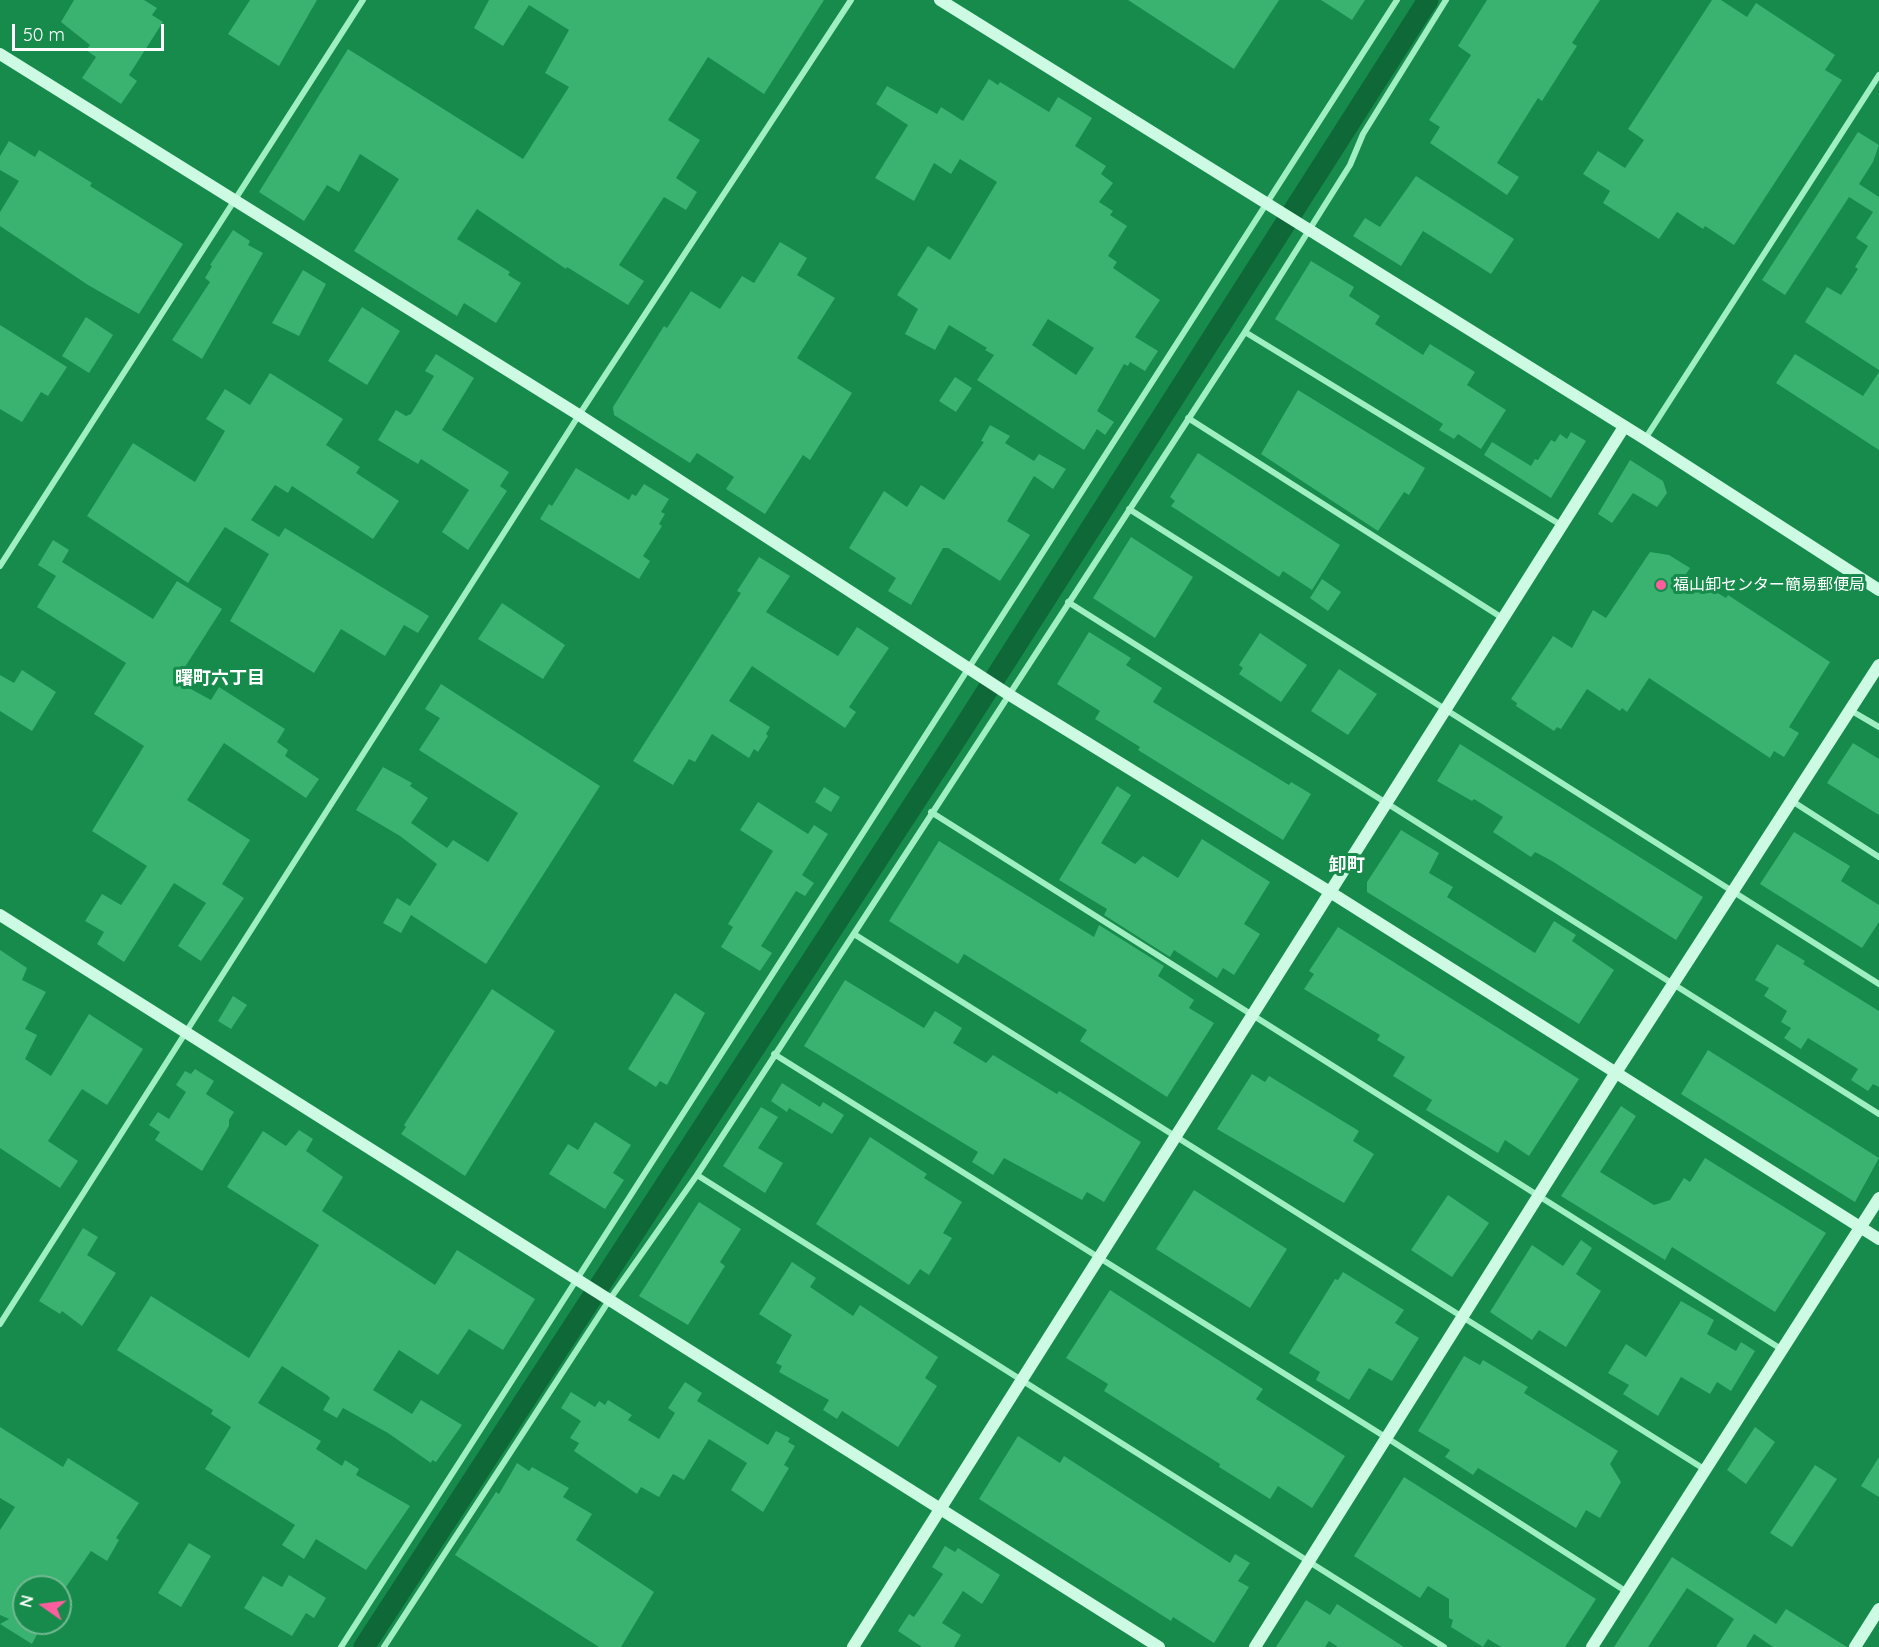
<!DOCTYPE html>
<html>
<head>
<meta charset="utf-8">
<style>
  body { margin:0 }
  #map { position:relative; width:1879px; height:1647px; overflow:hidden; background:#168b4b; font-family:Quicksand,sans-serif }
  canvas { display:block }
  .north { position:absolute; left:12px; top:1575px; width:60px; height:60px; box-sizing:border-box; background:#168b4b; border:2px solid #73b993; border-radius:50%; rotate:284deg; font-size:16px; font-weight:700; line-height:24px; text-align:center; color:#fff }
  .north::after { content:''; display:block; margin:auto; width:21px; height:27px; background:#ff5d9d; clip-path:polygon(50% 0,100% 100%,50% 72%,0 100%) }
  .scale { position:absolute; left:12px; top:24px; width:152px; height:27px; box-sizing:border-box; border:3px solid #fff; border-top:0; padding-left:8px; font-size:18px; line-height:21px; white-space:nowrap; color:#fff; -webkit-text-stroke:4px #168b4b; paint-order:stroke }
</style>
</head>
<body>
<div id="map">
<canvas width="1879" height="1647"></canvas>
<div class="north">N</div>
<div class="scale">50 m</div>
</div>
<script>
const c = document.querySelector('canvas').getContext('2d');
c.lineJoin = 'round';
function stroke(path, color, width, dash) { c.strokeStyle = color; c.lineWidth = width; c.lineCap = dash ? 'butt' : 'round'; c.setLineDash(dash || []); c.stroke(path); }
function paint(path, color) { c.fillStyle = color; c.fill(path, 'evenodd'); }
function write(font, color, halo, rows, align = 'center') {
  c.font = font + ' Quicksand,"Noto Sans JP",sans-serif'; c.lineWidth = 6; c.setLineDash([]); c.textBaseline = 'middle'; c.strokeStyle = halo; c.fillStyle = color; for (const [text, x, y, turn = 0] of rows) {
    c.save(); c.translate(x, y); c.rotate((+turn || 0) * Math.PI / 180); c.textAlign = isNaN(turn) ? turn : align; if (halo) c.strokeText(text, 0, 0); c.fillText(text, 0, 0); c.restore();
  }
}
stroke(new Path2D(`
  M364,1647l598,-917 466,-730`), '#0e6838', 21);
paint(new Path2D(`
  M74,0h70l13,8 -5,7 11,7 -34,53 8,6 -16,23 -39,-26 14,-21 -10,-7 4,-5 -29,-23z
  M250,0h67l-38,66 -51,-32z
  M489,0h335l-60,94 -56,-37 -40,63 32,20 -24,38 21,14 -11,18 -22,-13 -45,68 25,16 -16,24 -61,-38 -1,2 -89,-60 -20,30 53,33 -2,3 13,8 -25,40 -32,-20 -7,13 -103,-65 45,-72 -39,-25 -21,38 -12,-7 -23,36 -45,-29 89,-143 175,110 46,-72 -24,-14 24,-43 -40,-25 -26,41 -29,-18z
  M1128,0h151l-45,69z
  M1321,0h44l-13,20z
  M1487,0h113l-28,43 5,3 -35,55 -4,-3 -41,65 22,14 -12,18 -77,-52 10,-16 -11,-7 42,-65 -13,-9z
  M1712,0h9l26,17 9,-14 79,52 -10,15 17,10 -108,165 -29,-19 -2,3 -26,-17 -18,27 -56,-36 7,-12 -27,-17 15,-23 27,17 19,-28 -16,-11z
  M989,79l9,6 2,-3 49,30 9,-15 34,21 -17,28 31,20 -5,8 12,9 -14,19 14,9 -3,4 17,11 -19,30 9,6 -4,6 47,32 -25,37 23,14 -13,20 -15,-9 -2,4 -4,-2 -27,47 17,11 -9,13 -8,-6 -13,21 -107,-70 17,-25 -9,-5 2,-2 -38,-23 -14,25 -30,-16 13,-25 -21,-14 31,-49 22,14 47,-78 -37,-23 -9,15 -17,-11 -20,38 -39,-23 33,-53 -32,-21 11,-18 50,28 4,-7 22,14zM1048,319l46,29 -18,27 -44,-30z
  M1858,132l21,13 -6,17 -14,22 20,13v173l-74,-48 22,-35 14,8 17,-26 -3,-2 13,-21 -12,-8 17,-26 -24,-15 -64,98 -23,-15z
  M9,141l26,16 4,-7 53,33 -2,3 93,58 -44,70 -51,-29 -88,-59v-14l19,-31 -19,-11v-14z
  M1416,176l98,63 -23,35 -68,-43 -22,35 -48,-30 12,-18 15,9z
  M233,230l17,11 -2,4 15,8 -61,106 -30,-19 38,-58 -5,-4 7,-12 -2,-1z
  M780,242l27,16 -10,17 38,23 -38,60 55,35 -42,67 -7,-5 -38,59 -39,-25 8,-12 -37,-24 -7,10 -76,-48 -1,-8 51,-81 3,2 24,-37 29,18 22,-33 12,7z
  M1311,261l43,26 -5,9 31,20 -5,8 48,31 7,-11 45,28 -8,13 39,25 -25,39 -23,-15 -4,5 -15,-9 4,-6 -168,-105z
  M303,270l23,14 -27,52 -27,-13z
  M362,307l38,24 -33,54 -39,-24z
  M86,317l27,18 -24,38 -27,-17z
  M0,325l67,42 -19,29 -7,-4 -19,30 -22,-13z
  M436,354l38,24 -32,52 67,42 -9,14 7,5 -39,59 -26,-18 27,-42 -48,-31 -3,5 -40,-24 18,-30 10,6 5,-2 23,-38 -9,-5z
  M1795,354l68,42 16,-24v78l-103,-67z
  M270,373l73,46 -17,26 34,22 -4,6 43,28 -26,38 -81,-53 -4,7 -13,-8 -24,35 28,17 6,-9 144,88 -11,17 -14,-8 -19,31 -44,-27 -27,44 -84,-52 39,-67 -44,-27 -37,56 -101,-67 46,-73 62,39 30,-51 -19,-12 19,-30 25,16z
  M955,377l17,11 -16,24 -17,-11z
  M1298,390l127,78 -16,27 -5,-3 -26,39 -117,-77z
  M990,425l20,11 -5,7 29,18 5,-7 27,15 -13,20 -19,-13 -27,45 23,14 -30,46 -52,-33h-5l-32,57 -23,-14 8,-13 -47,-30 35,-57 23,16 14,-22 23,15 40,-58 -3,-1z
  M1571,432l15,9 -35,57 -67,-43 8,-13 39,24 4,-7 3,1 13,-20 4,2 5,-8 7,5z
  M1198,453l142,92 -28,45 -29,-19 -4,6 -108,-71 4,-5 -5,-4z
  M1630,460l33,21 4,12 -10,14 -24,-14 -21,30 -14,-9z
  M576,468l53,32 3,-6 4,2 8,-12 25,15 -8,13 4,2 -6,10 3,2 -19,30 7,5 -11,18 -99,-60 9,-15 3,2z
  M1131,537l62,40 -38,61 -62,-40z
  M53,540l16,10 -7,12 91,57 24,-38 45,28 -46,72 35,19 8,-13 66,42 -8,13 11,8 -3,6 34,23 -13,19 -82,-55 -37,57 63,40 -28,44 22,14 -43,63 -23,-15 28,-43 -32,-20 -50,79 -27,-18 7,-12 -19,-11 17,-27 19,11 26,-39 -55,-35 52,-85 -50,-32 32,-51 -89,-56 19,-31 -18,-11z
  M1650,552l19,3 21,13 -4,6 40,24 2,-3 102,67 -41,65 10,6 -15,24 -10,-6 -4,7 -121,-80 -22,34 -5,-4 -2,3 -33,-22 -26,40 -4,-2 -3,4 -38,-25 1,-3 -6,-4 42,-63 19,12 21,-38 13,8z
  M759,557l31,19 -24,36 72,44 19,-29 32,21 -40,59 7,5 -11,16 -93,-62 -23,35 41,26 -4,7 2,2 -10,16 -4,-3 -5,9 -37,-24 -17,28 -6,-3 -16,26 -40,-24 108,-168 -4,-2z
  M1322,579l19,13 -13,19 -18,-13z
  M502,603l63,42 -22,34 -65,-40z
  M1089,632l42,26 -5,7 36,23 -9,14 136,83 2,-3 20,12 -28,46 -145,-90 2,-3 -45,-28 5,-8 -43,-27z
  M1260,633l47,32 -26,37 -42,-28 4,-6 -4,-3z
  M1339,669l38,25 -29,41 -37,-24z
  M22,670l34,22 -24,39 -32,-20v-36l14,8z
  M441,684l159,102 -114,178 -75,-49 -10,18 -18,-10 14,-25 13,8 27,-42 -37,-28 -44,-26 27,-43 29,16 -2,3 18,12 -17,25 36,25 6,-8 35,22 30,-49 -99,-63 21,-32 -15,-9z
  M1853,743l26,16v56l-52,-32z
  M1460,744l243,153 -27,43 -124,-79 -17,-9 -4,5 -38,-25 10,-15 -29,-18 -2,2 -35,-20z
  M1117,786l14,9 -30,48 34,21 8,-8 35,22 24,-39 68,43 -26,42 16,10 -26,41 -11,-7 -6,10 -43,-28 -4,7 -66,-42 3,-6 -48,-29z
  M824,787l16,10 -9,15 -16,-10z
  M758,802l50,32 6,-9 14,9 -26,41 12,8 -9,13 -9,-5 -35,55 11,7 -12,18 -39,-24 12,-20 -5,-3 45,-73 -33,-21z
  M1401,830l38,23 -10,20 24,14 -6,10 88,56 19,-32 22,14 -4,6 42,29 -35,54 -212,-132v-10z
  M1794,832l56,34 -9,15 38,24v17l-17,26 -102,-64z
  M939,841l155,96 5,-12 65,41 -6,10 36,24 -5,8 25,15 -47,74 -87,-56 7,-11 -123,-76 -6,10 -69,-43z
  M1338,927l241,152 -50,77 -24,-16 -7,13 -72,-43 6,-10 -39,-24 12,-19 -28,-17 3,-5 -76,-46 10,-15 -5,-3z
  M1777,944l28,17 -2,3 76,47v76l-6,-3 -5,7 -17,-11 7,-11 -50,-31 -7,11 -17,-11 7,-10 -10,-6 6,-11 -23,-15 5,-8 -14,-8z
  M0,950l27,18 -5,12 24,12 -21,37 12,6 -12,24 26,17 38,-62 54,35 -36,56 -25,-16 -34,52 30,20 -18,27 -60,-40z
  M845,980l79,48 11,-17 27,17 -9,15 33,20 7,-8 64,39 2,-3 82,51 -37,60 -17,-10 -5,8 -78,-42 -11,17 -21,-13 6,-10 -174,-106z
  M492,989l63,42 -90,145 -64,-42 5,-7 -2,-2z
  M675,993l30,20 -38,72 -7,-4 -4,6 -28,-18z
  M233,996l14,9 -16,24 -13,-8z
  M1708,1050l171,108 -24,44 -174,-108z
  M195,1069l19,12 -8,13 28,18 -5,8v6l-27,45 -47,-31 5,-8 -11,-7 9,-13 11,7 17,-27 -10,-7 9,-14 6,3z
  M1252,1074l13,8 4,-6 90,55 -6,10 21,13 -30,49 -127,-74z
  M782,1083l38,24 3,-5 21,13 -12,19 -43,-26 -2,4 -16,-11z
  M1621,1106l15,10 -36,56 54,33 16,-5 14,-22 6,4 15,-24 121,75 -51,79 -103,-65 -7,13 -104,-64z
  M761,1107l17,10 -20,31 25,15 -18,30 -42,-27z
  M595,1122l36,23 -18,28 11,7 -19,29 -56,-35 19,-30 10,6z
  M299,1130l14,9 -7,12 37,26 -21,34 113,74 22,-35 78,49 -32,51 -34,-21 -31,46 -39,-25 -26,40 39,24 9,-14 41,25 -26,37 -4,-2 -1,3 -43,-30 -45,-25 -6,10 -14,-8 7,-12 -3,-3 -45,-29 -24,37 63,38 -5,8 26,17 3,-6 14,9 -3,6 54,31 -44,64 -50,-31 -12,20 -22,-14 13,-20 -90,-56 26,-42 -20,-13 2,-4 -96,-60 34,-54 98,62 70,-113 -92,-58 36,-56 23,15z
  M870,1137l57,37 -3,4 38,24 -19,31 9,5 -23,37 -9,-6 -11,16 -93,-61z
  M1194,1190l93,59 -37,59 -94,-59z
  M1448,1195l41,28 -37,54 -41,-27z
  M699,1202l42,27 -21,33 5,4 -37,59 -49,-29z
  M83,1228l15,9 -11,18 29,18 -34,53 -20,-15 -2,3 -21,-13z
  M1581,1240l11,8 -16,26 25,17 -35,56 -27,-17 -7,10 -42,-28 42,-67 31,21z
  M792,1262l24,16 -6,9 43,29 7,-11 78,52 -13,21 12,8 -39,61 -56,-36 -5,8 -14,-9 6,-10 -50,-28 3,-6 -6,-3 16,-28 -33,-21z
  M1343,1272l61,38 -9,13 24,15 -27,43 -23,-13 -20,32 -33,-20 4,-8 -31,-19 46,-74 3,1z
  M1110,1290l153,99 -7,10 89,57 -33,52 -34,-22 -8,13 -51,-32 1,-3 -116,-73 4,-7 -42,-26z
  M1681,1301l33,19 -7,14 29,17 5,-9 14,9 -24,40 -14,-9 -7,12 -29,-17 -23,39 -35,-22 6,-9 -21,-12 18,-29 20,13z
  M1464,1356l16,9 3,-5 45,27 -4,6 94,58 -8,13 11,18 -21,36 -14,-8 -10,18 -98,-60 -5,7 -28,-18 5,-7 -32,-19z
  M685,1382l17,11 -5,8 71,44 8,-14 14,7 -2,4 7,4 -11,19 5,3 -26,44 -32,-22 16,-27 -38,-24 -25,41 -11,-6 -14,23 -18,-10 -4,7 -63,-43 5,-8 -9,-5 11,-17 -20,-13 10,-16 24,15 4,-6 6,4 3,-5 24,15 -4,5 31,19 16,-26 -7,-5z
  M0,1427l63,40 5,-9 71,45 -23,35 3,2 -12,21 -16,-10 -25,36h-42v36h19l-11,21 -32,-20 9,-5 -9,-4v-85l15,-23 -15,-9z
  M1755,1427l20,15 -29,42 -19,-14z
  M1018,1436l42,27 4,-7 166,107 5,-9 15,9 -12,18 11,6 -35,56 -41,-26 -2,4 -192,-122z
  M1879,1457v40l-18,-11z
  M517,1463l12,8 3,-4 37,21 -6,9 29,17 -16,26 78,52 -33,55h-22l-144,-92 41,-63 3,2z
  M1815,1465l22,14 -45,68 -22,-14z
  M1404,1477l192,122 -31,48h-64l-13,-8 -5,8 -32,-20 2,-7 -4,-2v-19l-21,-13 -8,12 -66,-42z
  M189,1543l22,13 -30,51 -23,-14z
  M945,1546l10,6 3,-4 42,27 -18,29 -19,-13 -21,32 19,12 -7,12h-32l-24,-16 11,-17 5,3 29,-43 -11,-7z
  M1672,1557l104,67 10,-15 61,38h-74l-19,-13 -8,13h-30l18,-28 -47,-31 -39,59h-34z
  M289,1575l37,23 -12,20 -8,-5 -14,23 -48,-28 19,-32 19,11z
  M1306,1600l24,15 7,-11 67,43h-66l-9,-6 -4,6h-49z`), '#3ab270');
stroke(new Path2D(`
  M1245,332l316,193
  M1188,418l316,201
  M1645,439l234,-364
  M1129,509l750,475
  M0,566l363,-566
  M1068,602l811,512
  M1850,710l29,17
  M1792,801l87,56
  M931,812l850,537
  M854,934l850,535
  M774,1054l613,384 240,154
  M697,1175l747,472
  M0,1324l579,-909 272,-415
  M341,1647l1056,-1647
  M384,1647l226,-348 87,-124 548,-843 105,-167 13,-31 83,-134`), '#9fefc2', 6);
stroke(new Path2D(`
  M940,0l705,439 234,151
  M0,54l579,361 429,279 322,198 549,347
  M0,915l1159,732
  M853,1647l771,-1220
  M1255,1647l360,-573 264,-409
  M1592,1647l287,-449
  M1855,1647l24,-38`), '#ccfae2', 12);
for (const [x, y, r, color] of [
  [1661,585,6,"#ff5d9d"]
]) { const dot = new Path2D(); dot.arc(x, y, r, 0, 2 * Math.PI); c.fillStyle = color; c.fill(dot); stroke(dot, '#168b4b', 2); }
write('16px', '#fff', '#168b4b', [
  ["福山卸センター簡易郵便局",1673,585]
], 'left');
write('bold 18px', '#fff', '#168b4b', [
  ["曙町六丁目",220,679],
  ["卸町",1347,866]
]);
</script>
</body>
</html>
